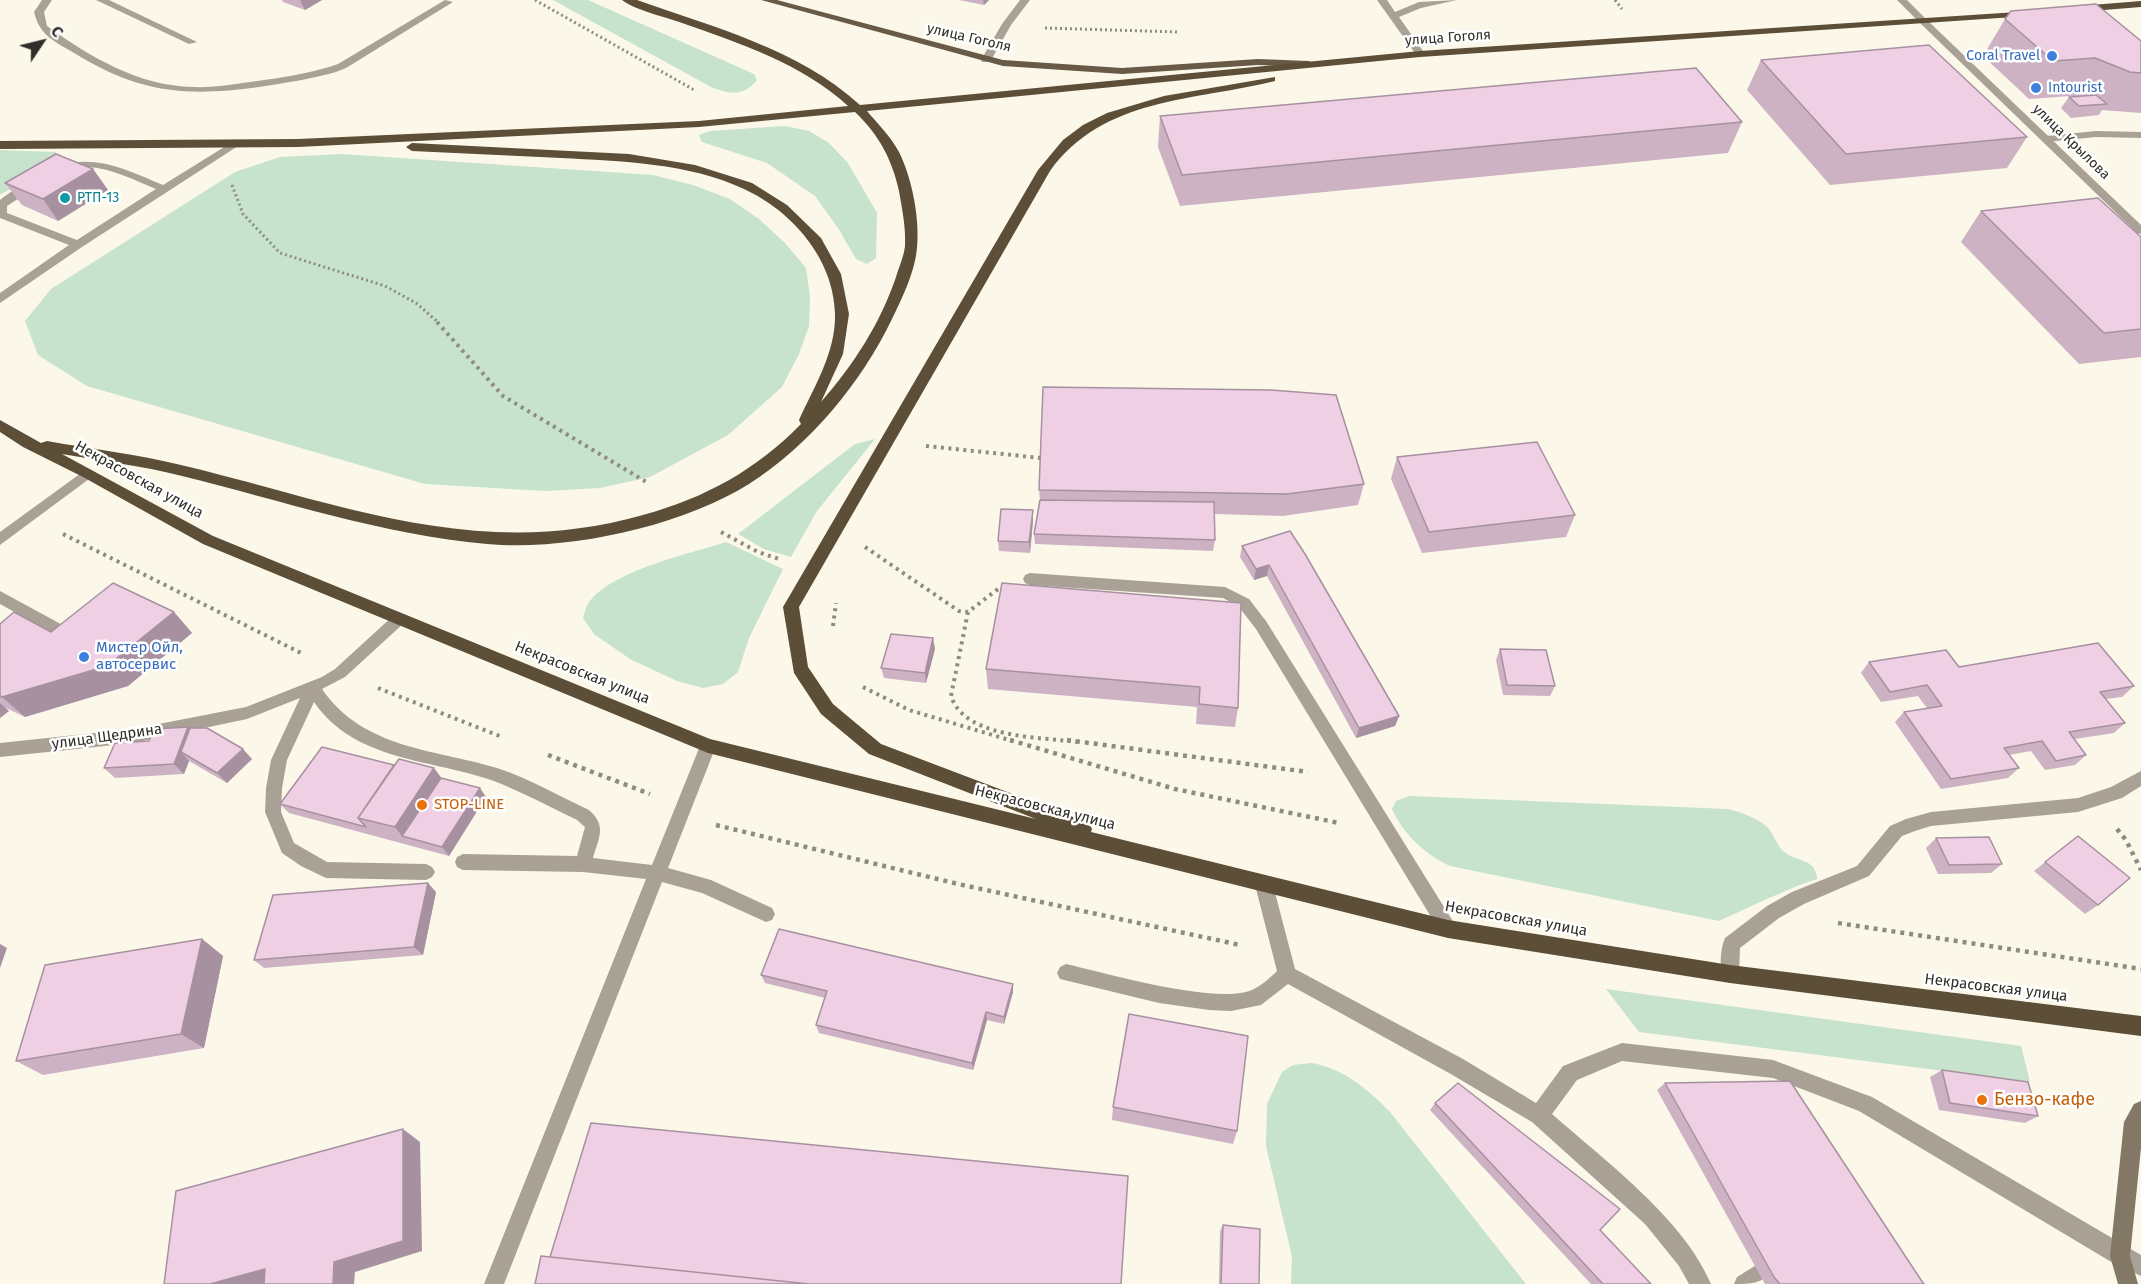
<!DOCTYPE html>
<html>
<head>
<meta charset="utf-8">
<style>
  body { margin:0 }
  #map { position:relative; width:2141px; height:1284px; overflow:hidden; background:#fbf8e9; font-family:"Fira Sans",sans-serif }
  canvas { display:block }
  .north { position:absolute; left:12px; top:12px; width:60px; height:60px; -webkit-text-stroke:4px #fff; paint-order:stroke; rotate:55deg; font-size:16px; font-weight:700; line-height:24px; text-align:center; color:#2f2e28 }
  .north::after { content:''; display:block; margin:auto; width:21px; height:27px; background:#2f2e28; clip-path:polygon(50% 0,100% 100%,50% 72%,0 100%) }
</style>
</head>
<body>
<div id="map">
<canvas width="2141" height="1284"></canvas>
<div class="north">С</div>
</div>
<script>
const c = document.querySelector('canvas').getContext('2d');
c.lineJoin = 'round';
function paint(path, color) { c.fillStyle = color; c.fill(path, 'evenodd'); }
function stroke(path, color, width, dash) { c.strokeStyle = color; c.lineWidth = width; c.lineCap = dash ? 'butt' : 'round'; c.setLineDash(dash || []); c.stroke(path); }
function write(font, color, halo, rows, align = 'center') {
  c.font = font + ' "Fira Sans",sans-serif'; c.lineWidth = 5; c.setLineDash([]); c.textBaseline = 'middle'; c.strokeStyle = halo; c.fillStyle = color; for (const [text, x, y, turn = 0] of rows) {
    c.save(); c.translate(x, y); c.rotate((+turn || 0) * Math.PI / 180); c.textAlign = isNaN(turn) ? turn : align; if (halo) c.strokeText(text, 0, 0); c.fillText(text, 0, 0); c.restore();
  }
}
paint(new Path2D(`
  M553,0h35l166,74 3,6c-13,17 -29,14 -46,7z
  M785,126l24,5 20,12 19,20 29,50 -1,45 -9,6 -11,-5 -18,-31 -23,-32 -48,-33 -65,-21 -3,-7 11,-4z
  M0,150l56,2 3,9 -59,34z
  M341,154l312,21 40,10 37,14 29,20 26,24 21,25 4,29 -1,29 -10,28 -17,33 -54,48 -78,42 -50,11 -55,3 -120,-7 -338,-98 -49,-31 -13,-34 26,-32 184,-117 45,-15z
  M875,439l-58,72 -26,46 -27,-8 -26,-15 117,-90z
  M726,542l57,27 -34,69 -11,34 -15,12 -20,4 -26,-7 -47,-22 -36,-25 -11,-16c2,-5 3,-13 7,-17 24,-31 99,-47 136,-59z
  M1409,796l319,13c14,4 28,8 39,18 8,8 10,21 20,27 12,8 29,5 30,25 -33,11 -65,27 -98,42l-269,-55c-24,-11 -47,-32 -58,-57l4,-8z
  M1606,989l415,57 9,36 -391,-50z
  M1312,1063c32,6 56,26 78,49l136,172h-235l1,-27 -26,-111 1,-42 15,-32 11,-7z`), '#c7e2cd');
stroke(new Path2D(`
  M535,0l161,91
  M1615,0l7,9
  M1045,28l133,4
  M232,185l11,29 37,39 105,33 31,17 23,20`), '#8e8c82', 3, [2, 3]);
stroke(new Path2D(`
  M437,322l66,74 145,87
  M926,446l115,12
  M721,532l37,20 21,7
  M63,534l240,120
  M865,547l94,64 9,1 30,-23
  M968,612l-17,84c14,43 90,41 127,46
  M833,626l3,-23
  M863,687l46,23 107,32
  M378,688l124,49`), '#8e8c82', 4, [3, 4.5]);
stroke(new Path2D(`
  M1010,740l165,49 164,34
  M1067,740l241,32
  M548,755l102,39
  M716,825l242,59 282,61
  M2117,829l9,11 15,30
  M1838,923l303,46`), '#8e8c82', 4.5, [4, 5]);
paint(new Path2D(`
  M42,0h10l-8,12 3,14c43,31 92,60 146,61 21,1 43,-3 64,-6 24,-3 48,-7 72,-14l9,-3 107,-64 8,2 -107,66 -10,4c-25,7 -51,11 -77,15 -74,10 -120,6 -185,-34 -20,-12 -34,-17 -40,-41z
  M96,0h13l88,42 -8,2z
  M1020,0h10l-19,25 -21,37h-8l-1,-2 21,-36z
  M1377,0h10l8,12 24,-10 38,-2 -36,8 -22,9 26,37 -5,3 -3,-1z
  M1897,0h10l19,19v4h-6z
  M2096,131l45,1v6l-45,-1 -50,5 -5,-3 5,-3z
  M234,141l5,3 -1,2 -156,101 -82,56v-10l69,-48 -69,-27v-18c9,-7 25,-19 36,-17v4l-29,19v7l70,27 79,-51c-22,-9 -45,-21 -69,-22 -12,-1 -22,7 -33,5v-4c39,-16 73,2 109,17z
  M88,468l7,5 -2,3 -93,69v-13z
  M1030,573l195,14 24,12 17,22 188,302 3,6 -3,6 -6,2 -6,-2 -186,-306 -17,-22 -16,-9 -193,-13 -5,-2 -2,-4 2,-4z
  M0,591l70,38 2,4 -2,4h-10l-60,-33z
  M399,613l5,2 2,4 -2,4 -59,54 -23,12c41,60 112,60 175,79 31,10 62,28 92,42 18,16 10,27 4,48l59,7 50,-124 6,-2 6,2 2,5 -48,122 43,12 61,28 3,6 -3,6 -6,2 -64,-29 -40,-11 -158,402h-20l162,-405 -63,-7 -120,-2 -6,-3 -2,-5 2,-5 6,-3 114,2 8,-29 -8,-7c-27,-13 -55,-28 -83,-39 -61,-22 -139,-19 -180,-79l-27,58 -5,28 -1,24 13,31 33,19 99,2 6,3 3,5 -3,5 -6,3 -100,-2 -25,-12 -19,-13 -17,-41 1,-24 5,-28 29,-62 -53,21 -114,24 -133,14v-14l133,-14 113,-22 76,-30 13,-8 59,-54z
  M2141,771v15l-19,12 -44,14 -147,14 -16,5 -13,5 -33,40 -65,28 -25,14 -39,30 -1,26 -3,6 -6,3 -6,-3c-5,-11 -4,-31 1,-42l42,-32 25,-14 65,-26 33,-40 16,-7 25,-7 147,-14 33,-11z
  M1264,877l6,2 3,6 22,84 168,90 73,44 27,-37 59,-23 151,17 99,37 269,158v21l-28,-13 -254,-152 -86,-33 -151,-17 -45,19 -25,34c52,46 132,105 159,170h-22l-10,-18 -34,-42 -113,-102 -83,-49 -161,-89 -27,21 -30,6 -22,-1 -50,-7 -99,-24 -3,-6 3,-6 6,-3c40,9 150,41 186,26 9,-4 18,-12 25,-19l-22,-86 3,-6z
  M1758,1264l7,3 3,7c-6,10 -21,10 -34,10l3,-7z`), '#a9a195');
paint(new Path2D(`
  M1920,19h6l215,206v9l-4,-1 -217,-210z`), '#a9a195');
paint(new Path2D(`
  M2141,1101v47l-11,108 8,28h-20l-8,-28 14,-134 10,-18z`), '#837766');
paint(new Path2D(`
  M761,0h16l226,60 119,8 136,-9 51,2 5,3 -5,3 -51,-2 -136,9 -119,-8z`), '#685a46');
paint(new Path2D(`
  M622,0h15c76,27 162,49 223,105l560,-54 613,-40v4l-4,1 -609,41 -553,54c11,13 24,26 32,41 13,26 21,67 18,96 -2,24 -15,50 -25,71 -30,63 -83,127 -143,165 -69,43 -181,67 -262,60 -104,-9 -203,-43 -305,-68 -39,-10 -80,-15 -120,-22l151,82 497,203 326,80 -167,-65 -48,-40 -27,-41 -11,-66 255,-437 25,-30 20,-15 24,-12 57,-17 111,-19v4c-80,20 -172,16 -225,90l-251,436 9,60 25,37 48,40 208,79 3,6 -1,3 357,88 282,45 411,51v20l-411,-53 -282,-45 -740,-185 -505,-209 -120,-67 -60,-30 -23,-15v-12l41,23 6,-2c45,8 90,13 134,24 159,38 296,97 462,50 62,-17 113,-45 158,-91l-2,-4c15,-33 37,-68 36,-106 -1,-55 -43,-103 -91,-125 -55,-26 -124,-28 -183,-31 -49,-2 -99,-5 -149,-7l-6,-4 6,-4 217,11 66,11 57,18 35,22 34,33 20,36 8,40 -6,40 -22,48c33,-38 59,-78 75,-125 3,-10 8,-21 9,-31 1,-19 -3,-37 -6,-55 -7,-32 -20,-56 -44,-79l-156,15 -401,20 -298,2v-8l298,-2 401,-18 149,-15c-45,-42 -109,-63 -166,-83 -16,-6 -48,-13 -60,-23z
  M2141,1v6l-62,5 -5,-3 5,-3z`), '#5d4e38');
paint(new Path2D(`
  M282,0h40l-17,10 -22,-8z
  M959,0h30l-5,5z
  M2005,19l136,22v72l-39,-3 -3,5 -28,3 -10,-10 8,-11h3l-2,-1 -41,3 -46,-43z
  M1761,60l266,77 -20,31 -177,17 -83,-95z
  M1160,116l582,6 -14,31 -548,53 -22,-59z
  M93,169l15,21 -50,31 -36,-16 -17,-22z
  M1981,211l160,26v120l-62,7 -118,-122z
  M1397,457l178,58 -9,22 -144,16 -31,-74z
  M1364,484l-6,21 -75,11 -68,-2v26l-2,11 -178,-7 -1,-10 6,-34 -1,-10z
  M1033,510v11l-3,32 -31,-2 -1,-10z
  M1242,546l63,8 94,162 -4,10 -39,12 -89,-162 -13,4 -14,-23z
  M1241,603l-3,105 -3,19 -39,-3 1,-17 -209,-18 -2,-20z
  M174,612l18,21 -64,53 -103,31 -21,-10 5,4 -9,7v-94l51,8z
  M933,638l2,11 -9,34 -42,-5 -3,-10z
  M1500,649l55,37 -5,10 -47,-1 -7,-35z
  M1869,662l90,5 175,19 -12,11 -16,2 19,24 -11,10 -39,6 11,16 -11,10 -30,5 -14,-19 -22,4 10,13 -11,10 -67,11 -46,-67 9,-10 23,-4 -9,-12 -37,6 -20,-29z
  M188,727l64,32 -25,24 -38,-22 -5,13 -69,4 -11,-10 45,-27z
  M394,765l40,3 7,10 45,19 -37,59 -160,-43 -9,-9z
  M2078,836l20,69 -13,9 -51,-43z
  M1936,838l66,26 -11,9 -53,1 -12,-26z
  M436,892l-13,63 -159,13 -10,-8z
  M202,939l21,17 -19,92 -161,27 -27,-14z
  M761,975l252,17 -9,32 -17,-4 -14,50 -154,-37 -3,-8 9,-27 -60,-15z
  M1942,1070l96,46 -13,7 -86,-13 -9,-33z
  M1665,1083l259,201h-159l-108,-194z
  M1435,1103l165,127 51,54h-60l-161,-174z
  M1113,1107l124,24 -4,13 -121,-24z
  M1223,1225l36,59h-40l1,-53z`), '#cdb2c4');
paint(new Path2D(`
  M300,0h22l-17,10z
  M983,0h6l-5,5z
  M93,169l15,21 -50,31 -15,-22z
  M1033,510v11l-3,32 -1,-11z
  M1269,565l-2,11 -13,4 2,-11z
  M174,612l18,21 -64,53 -103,31 -23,-20z
  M933,638l2,11 -9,34 -1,-10z
  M0,703l9,8 -9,7z
  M1399,716l-4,10 -39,12 3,-10z
  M188,727l10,10 -17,15 8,9 -5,13 -10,-10z
  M243,749l9,10 -25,24 -10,-10z
  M434,768l14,19 -46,49 -7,-9z
  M480,788l6,9 -37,59 -7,-9z
  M428,883l8,9 -13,63 -9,-8z
  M202,939l21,17 -19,92 -23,-14z
  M0,944l7,4 -7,20z
  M1013,984v8l-9,32v-7z
  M986,1012l1,8 -14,50 -1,-7z
  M403,1129l17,13 2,109 -67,21 -1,12h-21l1,-22z
  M265,1269l3,15h-58z`), '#a791a0');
const building = new Path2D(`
  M2096,4l45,37v32l-11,-1 -35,-14 -42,3 -48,-42 6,-8z
  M1929,45l98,92 -181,17 -85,-94z
  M1696,68l46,54 -560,53 -22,-59z
  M2096,95l11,9 -28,2 -10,-9z
  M56,154l37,15 -50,30 -38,-16z
  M2098,198l43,39v92l-37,4 -123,-122z
  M1043,387l228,3 65,5 28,89 -77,10 -248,-4z
  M1537,442l38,73 -146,17 -32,-75z
  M1040,500l174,2 1,38 -181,-6z
  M1001,509l32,1 -4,32 -31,-1z
  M1290,531l15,23 94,162 -40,12 -90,-163 -13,4 -14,-23z
  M113,583l61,29 -67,54 -105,31 -2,-1v-72l14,-12 37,20z
  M1002,583l239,20 -3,105 -39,-4 1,-17 -214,-18z
  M891,634l42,4 -8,35 -44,-5z
  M2098,643l36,43 -34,6 25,31 -56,9 17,23 -30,6 -14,-20 -38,7 15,20 -68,11 -47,-67 38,-6 -15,-21 -37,7 -21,-30 77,-12 13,17z
  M1500,649l46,1 9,36 -48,-1z
  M188,727l-14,37 -70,4 11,-25 34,-2 5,-12z
  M190,728h17l36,21 -26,24 -36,-21z
  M322,747l72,18 -36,53 8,9 -86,-23z
  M399,759l35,9 -39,59 -37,-9z
  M441,778l39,10 -38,59 -40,-11z
  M2078,836l52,42 -32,27 -53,-43z
  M1989,837l13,27 -53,1 -13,-27z
  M428,883l-14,64 -160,13 19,-65z
  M779,929l234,55 -9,33 -18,-5 -14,51 -156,-38 11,-34 -66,-16z
  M202,939l-21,95 -165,27 29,-96z
  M1129,1014l119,22 -11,95 -124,-24z
  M1942,1070l86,12 10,34 -88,-13z
  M1790,1081l131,199 3,4h-144l-6,-7 -109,-194z
  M1458,1083l162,126 -20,21 51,54h-48l-168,-181z
  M591,1123l537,53 -7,108h-312l-259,-27z
  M403,1129v112l-69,21 -1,22h-69l1,-15 -55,15h-46l12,-93z
  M1223,1225l37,4 -1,55h-38z
  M541,1256l268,28h-274z`);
paint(building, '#eecfe4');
stroke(building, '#a791a0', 1.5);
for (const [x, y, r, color] of [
  [2052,56,6,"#3f7fe0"],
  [2036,88,6,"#3f7fe0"],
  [65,198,6,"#0f9aa8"],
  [84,657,6,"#3f7fe0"],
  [422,805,6,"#e8710a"],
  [1982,1100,6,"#e8710a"]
]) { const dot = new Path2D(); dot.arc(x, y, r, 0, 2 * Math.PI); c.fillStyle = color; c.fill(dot); stroke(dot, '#fff', 2); }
write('14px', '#2f2e28', '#fff', [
  ["улица Гоголя",969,38,13],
  ["улица Гоголя",1448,38,-4],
  ["улица Крылова",2071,142,44]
]);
write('14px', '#366cbe', '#fff', [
  ["Coral Travel",2040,56],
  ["Intourist",2048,88,"left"]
], 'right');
write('14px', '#0d838f', '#fff', [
  ["РТП-13",77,198]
], 'left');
write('15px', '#2f2e28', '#fff', [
  ["Некрасовская улица",139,480,29],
  ["Некрасовская улица",582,673,22],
  ["улица Щедрина",107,737,-8],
  ["Некрасовская улица",1045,808,14],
  ["Некрасовская улица",1516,919,10],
  ["Некрасовская улица",1996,988,7]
]);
write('15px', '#366cbe', '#fff', [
  ["Мистер Ойл,",96,648],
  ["автосервис",96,665]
], 'left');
write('15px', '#c56008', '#fff', [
  ["STOP-LINE",434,805]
], 'left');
write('18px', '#c56008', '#fff', [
  ["Бензо-кафе",1994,1100]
], 'left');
</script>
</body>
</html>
